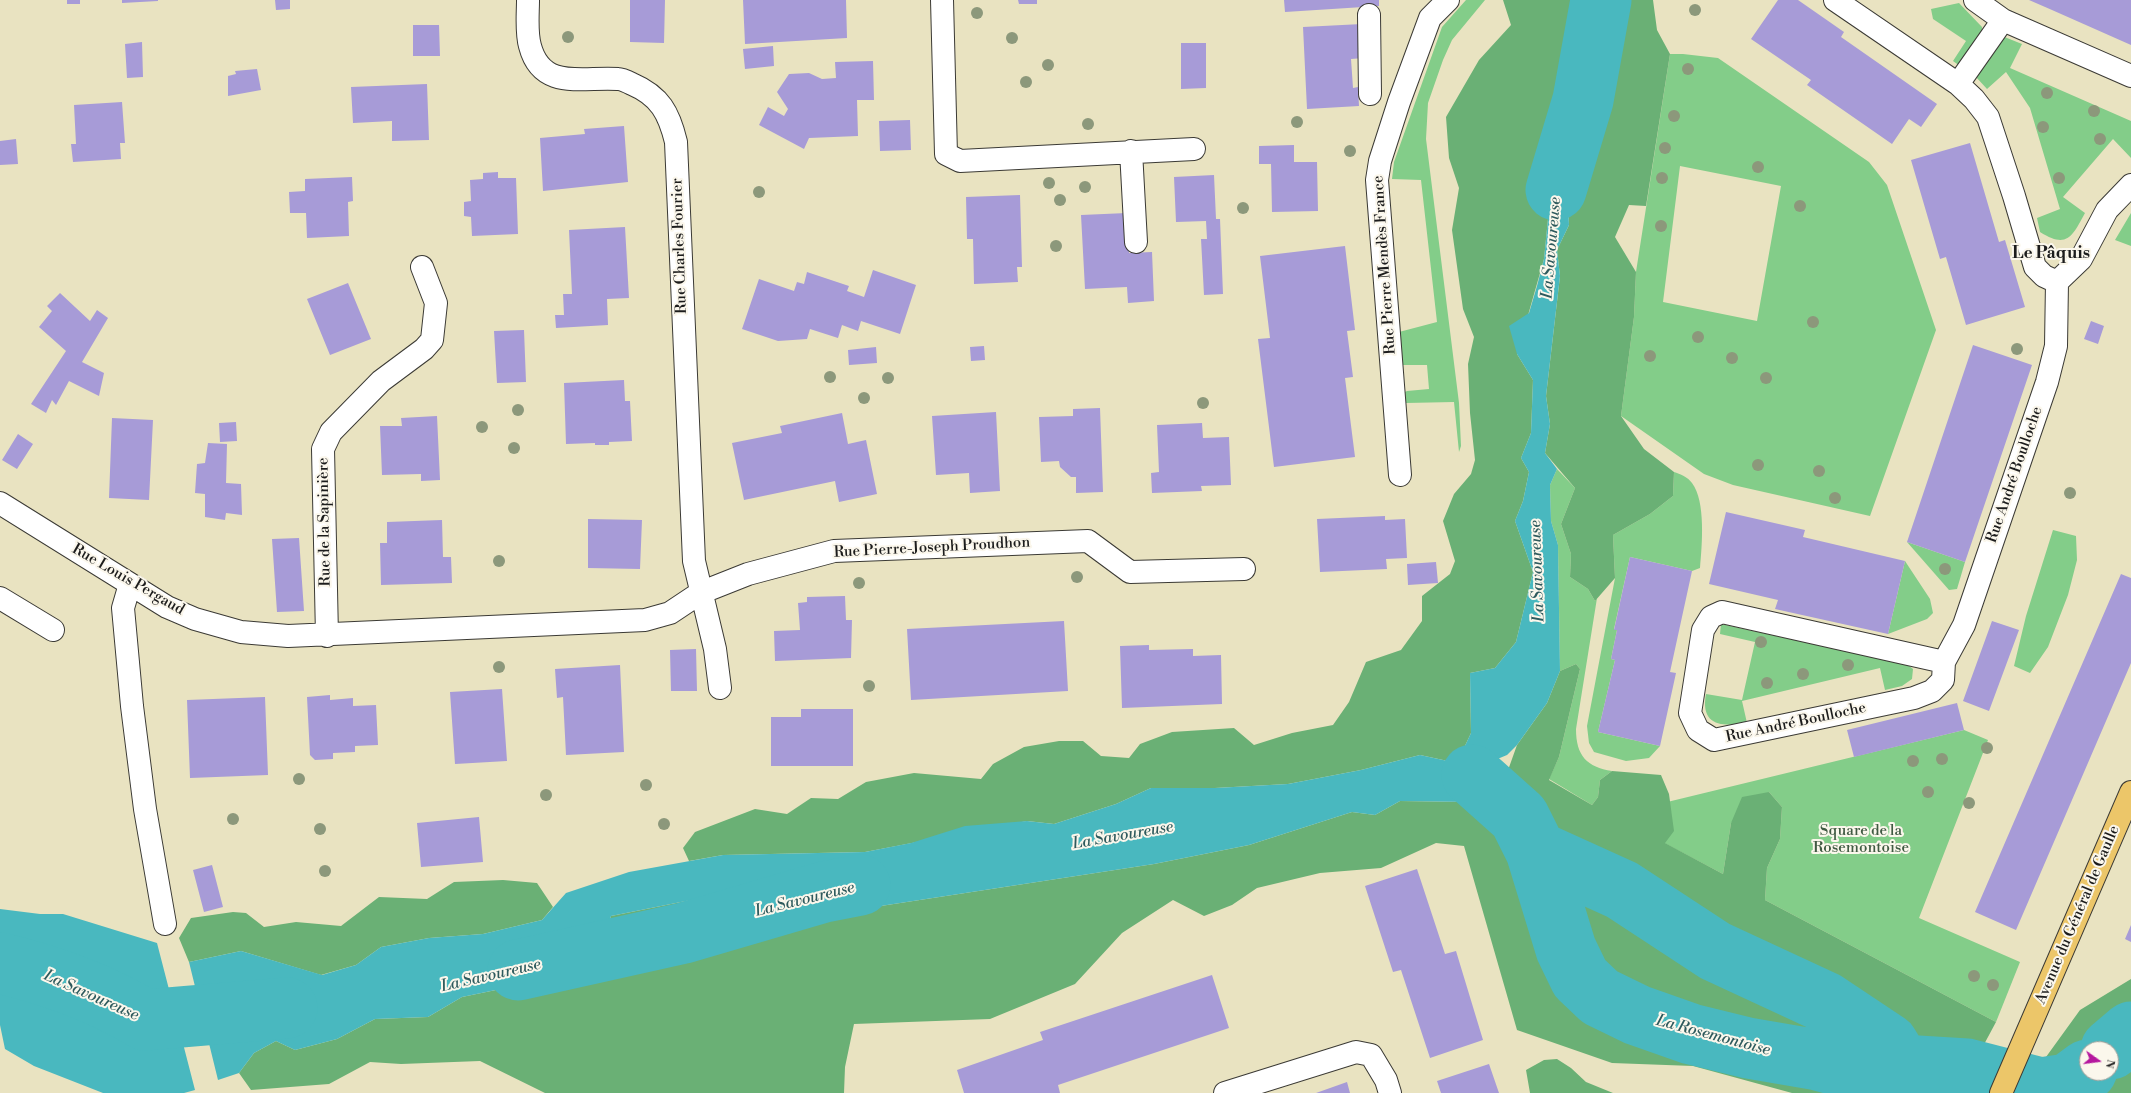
<!DOCTYPE html>
<html>
<head>
<meta charset="utf-8">
<style>
  body { margin:0 }
  #map { position:relative; width:2131px; height:1093px; overflow:hidden; background:#e9e3c1; font-family:"Libre Bodoni",serif }
  canvas { display:block }
  .north { position:absolute; left:2079px; top:1041px; width:40px; height:40px; box-sizing:border-box; background:#fbf7ec; border:1px solid #a29f99; border-radius:50%; rotate:104deg; font-size:11px; font-weight:700; line-height:16px; text-align:center; color:#1c1c1c }
  .north::after { content:''; display:block; margin:auto; width:14px; height:18px; background:#b5179e; clip-path:polygon(50% 0,100% 100%,50% 72%,0 100%) }
</style>
</head>
<body>
<div id="map">
<canvas width="2131" height="1093"></canvas>
<div class="north">N</div>
</div>
<script>
const c = document.querySelector('canvas').getContext('2d');
c.lineJoin = 'round';
function paint(path, color) { c.fillStyle = color; c.fill(path, 'evenodd'); }
function stroke(path, color, width, dash) { c.strokeStyle = color; c.lineWidth = width; c.lineCap = dash ? 'butt' : 'round'; c.setLineDash(dash || []); c.stroke(path); }
function write(font, color, halo, rows, align = 'center') {
  c.font = font + ' "Libre Bodoni",serif'; c.lineWidth = 4; c.setLineDash([]); c.textBaseline = 'middle'; c.strokeStyle = halo; c.fillStyle = color; for (const [text, x, y, turn = 0] of rows) {
    c.save(); c.translate(x, y); c.rotate((+turn || 0) * Math.PI / 180); c.textAlign = isNaN(turn) ? turn : align; if (halo) c.strokeText(text, 0, 0); c.fillText(text, 0, 0); c.restore();
  }
}
paint(new Path2D(`
  M1466,0h19l-33,40 -9,20 -15,43 -2,36 33,264 2,43 -2,6 -5,-50 -48,1 -1,-11 2,-1 22,-2 -2,-24h-25l-3,-33 38,-10 -16,-142 -29,-1 2,-17 48,-135z
  M1959,3l23,24v9l-22,30 -7,-5 13,-20 -33,-22 -2,-10z
  M2002,36l20,8 -12,24 121,53v37l-18,-19 -50,58 22,16c-13,24 -18,36 -45,19l-3,-14 23,-9 -30,-101 -24,-36 -19,17 -11,-12z
  M1670,54h13l35,4 151,104 18,23 49,145 -66,186 -137,-31 -29,-11 -83,-58 13,-99 2,-45zM1680,166l101,20 -24,135 -94,-19z
  M2131,213v33l-16,-6z
  M1557,469l18,19 -14,36 10,30 -1,23 18,12 7,12 2,-3 -21,131c0,27 11,38 36,42l-12,9 -2,17 -6,8 -43,-26 10,-22 21,-88 -4,-5 -16,7 -2,-126 -7,-24 -1,-36z
  M1674,472c6,2 14,5 18,11 14,18 10,63 8,85l-8,3 -62,-14 -16,72 3,1 -6,29 4,1 -17,72 62,14 -11,12 -23,3 -32,-9 -5,-9 -2,-17 28,-148 -2,-43 37,-21 23,-18z
  M2053,530l23,6 1,24 -9,35 -20,52 -18,26 -16,-7 12,-50z
  M1907,542l58,20 -8,27 -8,1z
  M1905,561l25,38 3,14 -6,6 -39,15z
  M1721,624l187,41 5,4 -1,10 -10,7 -17,4 -5,-22 -138,33 5,22c-25,4 -47,3 -41,-29l36,6 13,-58 -35,-8z
  M1964,730l24,10 -69,178 101,44 -24,60 -231,-122 2,-32 13,-29 2,-32 -13,-15 -38,31 -8,51 -127,-67 63,-3z`), '#83cd89');
paint(new Path2D(`
  M1503,0h150l4,30 13,24 -24,152 -17,-1 -14,32 21,35 -2,45 -13,99 23,33 30,23 -1,24 -23,18 -37,21 2,43 -20,23 -7,-12 -18,-12 1,-23 -10,-30 14,-36 -30,-35 5,-29 -4,-28 14,-120 -3,-26 12,-25 -1,-22 11,-44 17,-18 -41,8 -11,110 -27,95 16,26 -2,53 -10,25 8,14 -6,29 -8,20 18,51 -17,70 -21,26 -25,5 1,60 -14,30 -37,-8 -59,15 -73,14 -73,4h-64l-35,16 -62,20 -27,-3 -162,31 -142,3 -34,6 -6,-13 12,-16 60,-23 32,5 24,-16 27,1 28,-17 48,-9 67,6 12,-15 31,-17 35,-6h24l18,15 28,2 11,-14 32,-12 62,-4 20,17 38,-12 41,-8 16,-23 17,-40 35,-12 21,-29v-25l28,-22 5,-13 -12,-40 11,-27 17,-20 4,-14 -5,-47 -2,-49 6,-27 -11,-28 -11,-79 7,-42 -10,-30 -3,-41 33,-57 32,-35z
  M1576,664l4,5 -21,88 -10,23 43,25 6,-8 2,-17 12,-9 49,4 8,19 5,37 -9,12 58,31 8,-51 11,-26 27,-5 13,15 -2,32 -13,29 -2,32 231,122 -38,71h-166l-99,-27 -81,-3 -95,-33 -53,-184 -28,-3 -55,25 -61,5 -63,15 -25,17 -28,11 -31,-16 -51,33 -47,51 -85,35 -136,5 -9,43 -1,26h-299l-65,-32 -79,3 -31,-2 -41,22 -78,6 -12,-17 15,-20 22,-12 19,9 42,-11 38,-20 53,-2 34,-20 58,-12 72,-10 19,-59 130,-26 68,27 345,-53 95,-19 103,-33 23,3 25,-14 70,1 31,10 18,-16 -17,-9 15,-42 30,-42 13,-32z
  M503,880l34,3 16,24 -11,13 -59,14 -54,4 -48,9 -25,18 -35,10 -80,-24 -52,11 -10,-24 12,-20 42,-6 13,1 18,14 32,-5 45,4 38,-29 48,2 27,-17z
  M2131,979v75l-19,-22 -52,29 -14,-4 34,-47z
  M2131,1056v37h-42l9,-4z
  M1557,1059l14,9 15,14 27,11h-83l-4,-23 18,-10z`), '#6ab075');
paint(new Path2D(`
  M1573,104l19,10 4,27 -17,18 -11,44 1,22 -12,25 3,26 -14,120 4,28 -5,29 12,16 -7,16 1,36 7,24 2,126 -13,32 -30,42 -10,10 -12,5c-3,21 7,27 24,36l-19,16 -30,-10 -70,-1 -25,14 -23,-3 -103,33 -95,19 -345,53 -68,-27 -130,26 -18,59 -73,10 -58,12 -34,20 -53,2 -38,20 -42,11 -19,-9 -22,12 -15,20 -21,7 -29,-118 52,-11 81,24 34,-10 25,-18 48,-9 54,-4 59,-14 24,-27 63,-21 94,-17 142,-3 46,-9 54,-17 62,-5 27,3 62,-20 35,-16h64l73,-4 73,-14 59,-15 37,8 14,-30 -1,-60 25,-5 21,-26 17,-70 -18,-51 8,-20 6,-29 -8,-14 10,-25 2,-53 -16,-26 -8,-28 20,-13 8,-27 7,-27 11,-110z
  M0,909l40,5h23l94,29 38,147 -11,3h-81l-69,-27 -29,-17 -5,-24z`), '#49b8bf');
stroke(new Path2D(`
  M1556,190l27,-90 18,-100
  M1472,775l47,42 17,34 30,98 14,29 20,19 37,18 54,19 57,14 70,12 65,18 18,-13 66,4 74,19 27,-4 19,-14
  M1536,851l86,39 93,61 110,51 63,42 13,21
  M0,963c50,12 101,30 145,57l142,-12
  M518,970l166,-37 140,-41 36,-7
  M2111,1049l20,-17`), '#49b8bf', 61);
paint(new Path2D(`
  M67,0h13v4h-13z
  M122,0h36v1l-36,2z
  M275,0h15v9l-14,1z
  M630,0h35l-1,43 -34,-1z
  M743,0h103l1,38 -102,6z
  M1018,0h19v4h-18z
  M1284,0h95v6l-94,6z
  M1778,0h20l46,32 -3,5 96,67 -16,23 -12,-8 -17,25 -85,-59 4,-5 -60,-41z
  M2029,0h102v45l-79,-35z
  M1362,24l2,34 -13,1 2,29 5,-1 1,19 -52,3 -4,-82z
  M413,25h26l1,31h-27z
  M142,42l1,35 -16,1 -2,-34z
  M1181,43h25v45l-25,1z
  M773,46l1,20 -29,3 -2,-20z
  M873,61l1,39h-17l1,36 -49,2 -5,11 -45,-24 9,-18 16,9 4,-7 -11,-17 12,-18 20,-1 13,6 14,-1 -1,-16z
  M257,69l4,21 -33,6v-20l8,-2 -1,-3z
  M427,84l2,56 -37,1v-20l-39,2 -2,-36z
  M122,102l3,41h-5l1,16 -48,3 -2,-18h5l-2,-39z
  M910,120l1,30 -31,1 -1,-30z
  M624,126l4,56 -85,9 -3,-53 45,-4 -1,-5z
  M16,139l2,25 -18,1v-24z
  M1970,143l29,99 6,-2 20,67 -59,18 -20,-68 -6,2 -29,-99z
  M1294,145v17h23l1,49 -46,1 -1,-48h-12v-18z
  M498,172v6h18l2,56 -46,2 -1,-19 -7,-1v-14l7,-1 -1,-21 13,-1v-6z
  M1214,175l2,44h4l3,75 -19,1 -3,-56h6l-1,-18 -30,1 -2,-45z
  M352,177l1,24 -5,1 1,34 -42,2 -1,-25h-16l-1,-21 16,-1v-12z
  M1020,195l2,72h-5l1,15 -44,2 -1,-45h-6l-1,-42z
  M1127,213l2,40 23,-1 2,49 -26,2 -1,-16 -42,2 -4,-74z
  M625,227l4,71 -22,1 1,26 -52,3 -1,-13h9l-1,-21h9l-3,-64z
  M1345,246l10,84 -8,1 6,46 -8,1 10,79 -81,10 -16,-128 12,-1 -10,-82z
  M873,270l43,15 -16,49 -39,-13 -3,10 -16,-6 -4,13 -28,-9 -3,10 -29,2 -36,-12 17,-50 35,12 3,-9 7,2 3,-12 42,14 -2,5 17,6z
  M348,283l23,56 -41,16 -23,-56z
  M60,293l30,28 7,-11 11,8 -26,44 22,11 -5,23 -30,-15 -13,24 -4,-5 -6,13 -15,-9 35,-53 -27,-24 13,-16 -5,-5z
  M2091,321l13,5 -6,18 -14,-5z
  M524,330l2,52 -29,1 -3,-52z
  M1973,345l59,20 -67,197 -58,-20z
  M984,346l1,14 -14,1 -1,-14z
  M876,347l1,16 -28,2 -1,-15z
  M624,380l1,21h5l2,40 -23,1v3h-14v-2l-29,1 -2,-61z
  M1100,408l3,84 -27,1v-16h-5l-11,-10 -1,-6 -18,1 -2,-45 34,-1v-7z
  M996,412l4,79 -30,2 -1,-20 -33,2 -4,-59z
  M842,413l6,31 18,-4 11,54 -38,8 -4,-21 -91,19 -12,-57 50,-10 -2,-7z
  M437,416l3,64 -19,1v-7l-39,1 -2,-49h22l-1,-8z
  M112,418l41,2 -4,80 -40,-2z
  M236,422l1,19 -17,1 -1,-19z
  M1202,423l1,15 26,-1 2,48 -30,1 1,5 -50,2 -1,-20 8,-1 -2,-47z
  M18,434l15,10 -16,25 -15,-9z
  M208,443l19,1 -1,39 15,1 1,31 -16,-2 -1,7 -20,-3v-23l-10,-1 2,-29 8,-1z
  M1726,512l79,18 -2,7 102,24 -17,73 -113,-25 3,-9 -69,-16z
  M1385,516v4l20,-1 2,39 -21,1 1,10 -67,3 -3,-53z
  M588,519l54,1 -2,49 -52,-1z
  M442,520l1,37h8l1,26 -71,2 -1,-42h7v-21z
  M299,538l5,73 -27,1 -5,-73z
  M1630,557l62,14 -22,101 6,1 -16,73 -62,-14 17,-72 -4,-1 6,-29h-3z
  M1436,562l2,21 -30,2 -1,-21z
  M2121,574l10,4v85l-115,267 -41,-18z
  M845,596l1,24h6l-1,38 -76,3 -1,-30 26,-1 -2,-27 9,-1v-5z
  M1064,621l4,70 -157,9 -4,-71z
  M1992,621l27,9 -30,81 -26,-10z
  M1149,645v5l44,-1v7l28,-1 1,49 -100,4 -2,-62z
  M696,649l1,42h-26l-1,-41z
  M620,665l4,87 -58,3 -3,-58 -6,1 -2,-29z
  M502,689l5,72 -52,3 -5,-72z
  M330,695v5l23,-2v8l23,-1 2,40 -23,1v6l-22,1v6l-18,1 -5,-5 -3,-58z
  M265,697l3,78 -78,3 -3,-78z
  M1957,703l7,27 -110,27 -7,-27z
  M801,709h52v57h-82v-49h30z
  M479,817l4,45 -62,5 -4,-44z
  M212,865l11,42 -19,5 -11,-42z
  M1417,869l28,85 11,-3 27,89 -53,18 -29,-88 -8,2 -28,-86z
  M2131,925v17l-6,-3z
  M1212,975l17,53 -171,57 2,8h-96l-7,-23 86,-30 -3,-8z
  M1489,1064l10,29h-58l-4,-12z
  M1347,1082l3,11h-34z`), '#a79bd7');
const minor = new Path2D(`
  M528,0c0,14 -2,32 2,46 12,46 55,30 88,33 4,0 10,3 14,5 28,12 37,29 44,58l18,419 21,88 5,39
  M942,0l4,154 14,7 234,-12
  M1835,0l123,84 16,15 14,18 26,79 21,71 9,9 13,6 -1,64 -9,36 -83,243 -20,37 -1,18 -11,11 -18,7 -200,42 -16,-10 -8,-17 13,-83 8,-13 11,-5 222,50
  M1975,0l28,20 128,56
  M1369,15l1,79
  M1958,84l45,-64
  M1131,151l5,91
  M2057,282l24,-23 26,-49 24,-25
  M1400,475l-23,-295 3,-19 19,-59 31,-84 18,-18
  M0,503l167,104 28,12 46,13 47,4 357,-16 25,-7 30,-20 48,-19 86,-23 254,-10 42,31 114,-3
  M130,584l-7,24 9,98 13,103 20,115
  M0,598l53,32
  M327,636l-4,-187 8,-17 50,-51 43,-32 8,-9 4,-37 -14,-36
  M1225,1093l131,-41 15,3 15,25 4,13`);
const major = new Path2D(`
  M2001,1093l130,-301`);
stroke(minor, '#3b3a35', 24);
stroke(major, '#3b3a35', 24);
stroke(minor, '#fff', 22);
stroke(major, '#ecc669', 22);
c.fillStyle = '#8c987b';
for (const [x, y] of [
  [1695,10],
  [977,13],
  [568,37],
  [1012,38],
  [1048,65],
  [1688,69],
  [1026,82],
  [2047,93],
  [2094,111],
  [1674,116],
  [1297,122],
  [1088,124],
  [2043,127],
  [2100,139],
  [1665,148],
  [1350,151],
  [1758,167],
  [1662,178],
  [2059,178],
  [1049,183],
  [1085,187],
  [759,192],
  [1060,200],
  [1800,206],
  [1243,208],
  [1661,226],
  [1056,246],
  [1813,322],
  [1698,337],
  [2017,349],
  [1650,356],
  [1732,358],
  [830,377],
  [888,378],
  [1766,378],
  [864,398],
  [1203,403],
  [518,410],
  [482,427],
  [514,448],
  [1758,465],
  [1819,471],
  [2070,493],
  [1835,498],
  [499,561],
  [1945,569],
  [1077,577],
  [859,583],
  [1761,642],
  [1848,665],
  [499,667],
  [1803,674],
  [1767,683],
  [869,686],
  [1987,748],
  [1942,759],
  [1913,761],
  [299,779],
  [646,785],
  [1928,792],
  [546,795],
  [1969,803],
  [233,819],
  [664,824],
  [320,829],
  [325,871],
  [1974,976],
  [1993,985]
]) { c.beginPath(); c.arc(x, y, 6, 0, 2 * Math.PI); c.fill(); }
write('15px', '#1c1c1c', '#fbf7ec', [
  ["Rue Charles Fourier",680,246,-92],
  ["Rue Pierre Mendès France",1385,265,-94],
  ["Rue André Boulloche",2015,475,-71],
  ["Rue de la Sapinière",325,522,-91],
  ["Rue Pierre-Joseph Proudhon",932,548,-3],
  ["Rue Louis Pergaud",128,580,30],
  ["Rue André Boulloche",1796,723,-12],
  ["Avenue du Général de Gaulle",2078,915,-67]
]);
write('15px', '#405a42', '#fbf7ec', [
  ["Square de la",1861,831],
  ["Rosemontoise",1861,848]
]);
write('italic 16px', '#2e5a5d', '#fbf7ec', [
  ["La Savoureuse",1552,248,-85],
  ["La Savoureuse",1538,571,-92],
  ["La Savoureuse",1123,836,-10],
  ["La Savoureuse",805,900,-14],
  ["La Savoureuse",491,976,-13],
  ["La Savoureuse",91,996,24],
  ["La Rosemontoise",1713,1036,15]
]);
write('bold 17px', '#1c1c1c', '#fbf7ec', [
  ["Le Pâquis",2051,254]
]);
</script>
</body>
</html>
